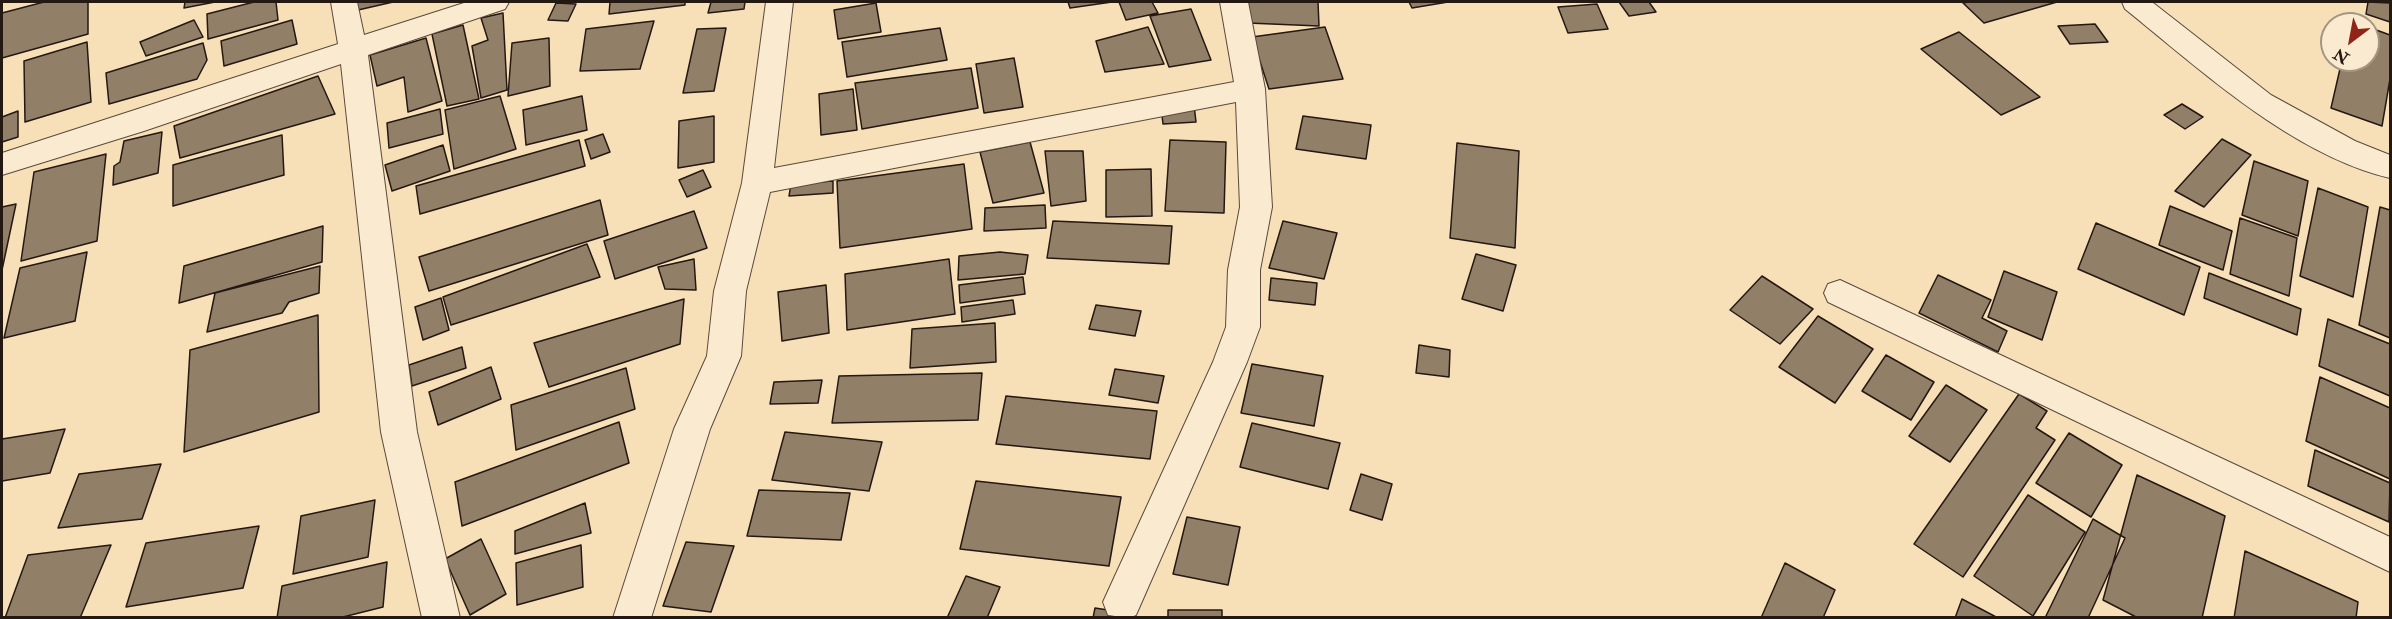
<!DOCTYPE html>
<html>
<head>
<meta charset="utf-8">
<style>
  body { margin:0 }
  #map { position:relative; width:2392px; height:619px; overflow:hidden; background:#f7dfb7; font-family:"IM FELL Double Pica",serif }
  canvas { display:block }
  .frame { position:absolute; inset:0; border:3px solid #241813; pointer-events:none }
  .north { position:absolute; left:2320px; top:12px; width:60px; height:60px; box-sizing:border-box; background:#faead0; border:2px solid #a49684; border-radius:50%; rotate:212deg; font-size:16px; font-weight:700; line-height:24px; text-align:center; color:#241813 }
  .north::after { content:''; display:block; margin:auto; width:21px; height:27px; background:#8f2418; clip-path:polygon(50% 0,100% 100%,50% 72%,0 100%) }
</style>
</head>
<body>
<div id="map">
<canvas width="2392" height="619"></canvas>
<div class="frame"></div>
<div class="north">N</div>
</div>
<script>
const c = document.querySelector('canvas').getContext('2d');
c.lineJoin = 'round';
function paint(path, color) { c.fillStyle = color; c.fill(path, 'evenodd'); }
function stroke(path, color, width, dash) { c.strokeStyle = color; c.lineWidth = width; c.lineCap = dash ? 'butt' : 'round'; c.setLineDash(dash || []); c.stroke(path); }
const building = new Path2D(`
  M44,2h44v32l-86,24v-45z
  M185,2h30l-31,6z
  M254,2h22l2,18 -70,19 -1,-25z
  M347,2h46l-48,11z
  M610,2h75v3l-76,9z
  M711,2h34l-1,7 -36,4z
  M1068,2h44l-42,6z
  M1119,2h33l6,11 -32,7z
  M1248,2h70l1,24 -71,-3z
  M1409,2h39l-36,6z
  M1619,2h30l7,10 -27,4z
  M1969,2h88l-73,21 -21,-20z
  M2368,2l22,1v19l-24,-8z
  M556,3l20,1 -8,17 -20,-1z
  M876,3l5,29 -43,7 -4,-29z
  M1597,4l11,25 -40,4 -10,-26z
  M1191,9l20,51 -42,7 -19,-51z
  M503,13l4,77 -26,8 -9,-52 16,-6 -7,-22z
  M194,20l9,17 -57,19 -6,-14z
  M292,20l5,24 -73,22 -3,-25z
  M654,21l-14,48 -60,2 6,-42z
  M2095,24l13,18 -38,2 -12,-18z
  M463,25l16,74 -32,7 -15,-72z
  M1148,27l16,37 -59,8 -9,-31z
  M1325,27l18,52 -74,10 -17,-52z
  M2368,27l22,8v44l-8,47 -51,-18 11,-48h26z
  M726,28l-12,63 -31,2 14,-64z
  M940,28l7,32 -100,17 -5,-35z
  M1959,32l81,65 -39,18 -80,-66z
  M426,38l16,63 -34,11 -4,-35 -27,9 -7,-31z
  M549,38l1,48 -42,10 4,-53z
  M87,42l4,60 -66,20 -1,-61z
  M203,43l4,17 -10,19 -88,25 -3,-31z
  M1014,58l9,49 -39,6 -8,-49z
  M971,68l7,40 -116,21 -7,-46z
  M318,76l17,38 -155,44 -6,-32z
  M853,89l4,41 -36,5 -2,-41z
  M500,96l16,53 -62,20 -9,-59z
  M582,96l5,34 -61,15 -3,-35z
  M2182,104l21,13 -18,12 -21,-14z
  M1194,105l2,17 -33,2 -2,-17z
  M440,109l3,25 -54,14 -2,-25z
  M18,111v26l-16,5v-25z
  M714,116v46l-36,6 1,-47z
  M1303,116l68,9 -5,34 -70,-10z
  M162,132l-4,41 -45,12 1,-19 6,-4 4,-21z
  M603,134l7,18 -19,7 -6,-19z
  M282,135l2,40 -111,31v-41z
  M2222,139l29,16 -47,52 -29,-16z
  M579,140l6,26 -165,48 -4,-28z
  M1170,140l56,2 -2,71 -59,-2z
  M1030,142l14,51 -51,10 -13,-51z
  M1457,143l62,8 -4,97 -65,-10z
  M443,145l7,26 -58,20 -7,-26z
  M1045,151h38l3,50 -35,5z
  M106,154l-9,87 -76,20 13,-89z
  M2254,161l54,20 -10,55 -56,-21z
  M964,164l8,65 -132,19 -3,-67z
  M1151,169l1,47 -46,1v-47z
  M703,170l8,17 -24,10 -8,-17z
  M833,181v12l-44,3 2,-12z
  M2318,188l50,19 -15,90 -53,-21z
  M600,200l8,35 -179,56 -10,-34z
  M16,204l-14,66v-63z
  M1045,205l1,23 -62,3 1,-23z
  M2170,206l62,25 -9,39 -64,-25z
  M2380,207l10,3v128l-31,-13z
  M694,211l13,37 -92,31 -11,-38z
  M2240,218l57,20 -8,58 -59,-22z
  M1053,221l119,5 -3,38 -122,-6z
  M1283,221l54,12 -13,46 -55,-11z
  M2096,223l104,44 -16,48 -106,-46z
  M323,226l-1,36 -143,41 5,-37z
  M587,244l13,33 -149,48 -8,-28z
  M87,252l-12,69 -71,17 16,-70z
  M1000,252l28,3 -3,19 -67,6 1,-24z
  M1476,254l40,11 -13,46 -41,-12z
  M694,259l2,31 -31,-1 -7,-22z
  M949,259l6,55 -108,16 -2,-56z
  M320,266l-1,27 -30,9 -7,11 -75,19 8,-39z
  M2004,271l53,21 -15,48 -54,-23z
  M2209,273l92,36 -4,26 -93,-37z
  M1938,275l53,25 -9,18 25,13 -9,21 -79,-39z
  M1762,276l51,33 -33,35 -50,-34z
  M1023,277l2,17 -65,9 -1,-18z
  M1271,278l46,5 -2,22 -46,-5z
  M826,285l3,48 -47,8 -4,-49z
  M441,298l8,32 -26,10 -8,-33z
  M684,299l-4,45 -131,43 -15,-44z
  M1013,300l2,14 -53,8 -1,-15z
  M1096,305l45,6 -6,25 -46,-7z
  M318,315l1,97 -135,40 6,-102z
  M1818,316l55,33 -38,54 -56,-36z
  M2328,319l62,25v52l-71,-30z
  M995,323l1,39 -86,6 2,-39z
  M1419,345l31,5 -1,27 -33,-4z
  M462,347l4,21 -54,18 -3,-21z
  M1886,355l48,27 -23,38 -49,-29z
  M1252,364l71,12 -9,50 -73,-13z
  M491,367l10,32 -63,26 -9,-33z
  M626,368l9,41 -119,41 -5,-45z
  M1115,369l49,7 -6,27 -49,-8z
  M982,373l-4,47 -146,3 7,-47z
  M2320,377l70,31v71l-84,-38z
  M822,380l-4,23 -48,1 4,-22z
  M1946,385l41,25 -37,52 -41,-26z
  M2019,394l28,17 -11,17 19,12 -92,137 -49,-33z
  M1006,396l151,15 -7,48 -154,-15z
  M619,422l10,41 -167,63 -7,-44z
  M1252,423l88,20 -12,46 -88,-22z
  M65,429l-15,44 -48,8v-42z
  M785,432l97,10 -13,49 -97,-11z
  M2069,433l53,32 -31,52 -55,-34z
  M2315,450l75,33 -1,39 -81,-36z
  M161,464l-19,55 -84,9 21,-54z
  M1361,474l31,10 -10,36 -32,-10z
  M2137,475l88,41 -23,102h-64l-35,-18z
  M976,481l145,16 -12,69 -149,-17z
  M759,490l91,3 -9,47 -94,-4z
  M2028,495l57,37 -52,84 -59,-40z
  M375,500l-7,57 -75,17 8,-58z
  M585,503l6,30 -76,21v-23z
  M1187,517l53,10 -12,58 -55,-11z
  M2093,519l32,19 -37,80h-43z
  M259,526l-16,62 -117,19 20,-64z
  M481,539l25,55 -36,21 -25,-56z
  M686,542l48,4 -23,66 -48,-6z
  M111,545l-31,73h-75l23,-63z
  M581,545l2,42 -66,18 -1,-42z
  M2245,551l113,51 -2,16h-122z
  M387,562l-4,45 -44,11h-62l5,-32z
  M1785,563l50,27 -12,28h-62z
  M966,576l34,11 -13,31h-40z
  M1962,599l36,19h-43z
  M1095,608l39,6 -1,4h-40z
  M1168,610h54v8h-54z`);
paint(building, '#927f68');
stroke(building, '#241813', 1.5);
const minor = new Path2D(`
  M331,2h26l7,33 103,-33h42l-4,7 -137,46 49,377 43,186h-38l-41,-186 -40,-368 -197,67 -142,44v-22l336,-109z
  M766,2h27l-19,166 460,-86 -14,-80h28l17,87 7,118 -12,63v57l-13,35 -111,253 -7,3 -21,-3 -5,-13 110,-240 13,-35 2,-57 12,-63 -4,-105 -466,90 -24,99 -5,65 -31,73 -59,189h-38l61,-189 33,-73 7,-65 28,-108z
  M2122,2h30l119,93 84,46 35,14v23c-97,-23 -188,-107 -265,-169z
  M1840,280l550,257v35l-562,-270 -4,-9 4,-9z`);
stroke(minor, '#594a3c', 2);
paint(minor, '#faead0');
</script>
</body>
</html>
